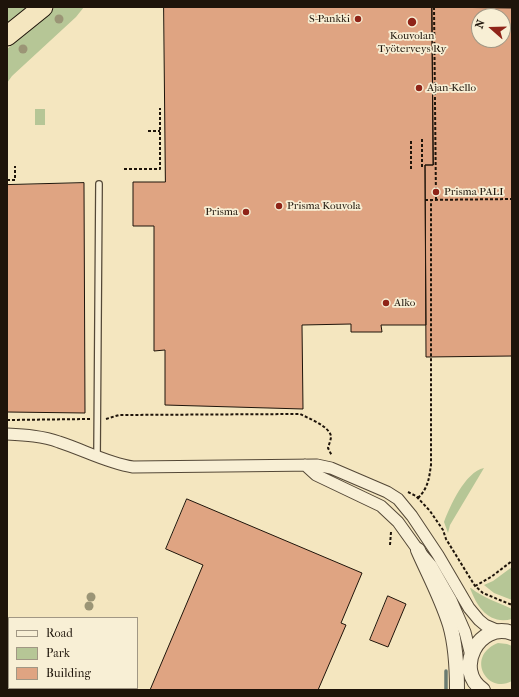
<!DOCTYPE html>
<html>
<head>
<meta charset="utf-8">
<style>
  body { margin:0 }
  #map { position:relative; width:519px; height:697px; overflow:hidden; background:#f4e6bf; font-family:"IM FELL French Canon",serif }
  canvas { display:block }
  .frame { position:absolute; inset:0; border:8px solid #1e140a; pointer-events:none }
  .legend { position:absolute; left:8px; top:617px; width:130px; height:72px; box-sizing:border-box; background:#f8efd5; border:1px solid #a19784; margin:0; padding:5px 7px; list-style:none; font-size:12px; color:#1e140a }
  .legend li { display:flex; align-items:center; gap:8px; height:20px }
  .legend b { width:20px; border:1px solid #a19784 }
  .north { position:absolute; left:471px; top:8px; width:40px; height:40px; box-sizing:border-box; background:#f8efd5; border:1px solid #a19784; border-radius:50%; rotate:290deg; font-size:11px; font-weight:700; line-height:16px; text-align:center; color:#1e140a }
  .north::after { content:''; display:block; margin:auto; width:14px; height:18px; background:#8f2418; clip-path:polygon(50% 0,100% 100%,50% 72%,0 100%) }
</style>
</head>
<body>
<div id="map">
<canvas width="519" height="697"></canvas>
<div class="frame"></div>
<ul class="legend">
<li><b style="height:5px;background:#f8efd5"></b>Road</li>
<li><b style="height:11px;background:#b6c696"></b>Park</li>
<li><b style="height:11px;background:#dfa482"></b>Building</li>
</ul>
<div class="north">N</div>
</div>
<script>
const c = document.querySelector('canvas').getContext('2d');
c.lineJoin = 'round';
function paint(path, color) { c.fillStyle = color; c.fill(path, 'evenodd'); }
function stroke(path, color, width, dash) { c.strokeStyle = color; c.lineWidth = width; c.lineCap = dash ? 'butt' : 'round'; c.setLineDash(dash || []); c.stroke(path); }
function write(font, color, halo, rows, align = 'center') {
  c.font = font + ' "IM FELL French Canon",serif'; c.lineWidth = 3.5; c.setLineDash([]); c.textBaseline = 'middle'; c.strokeStyle = halo; c.fillStyle = color; for (const [text, x, y, turn = 0] of rows) {
    c.save(); c.translate(x, y); c.rotate((+turn || 0) * Math.PI / 180); c.textAlign = isNaN(turn) ? turn : align; if (halo) c.strokeText(text, 0, 0); c.fillText(text, 0, 0); c.restore();
  }
}
paint(new Path2D(`
  M7,7h28l-28,22z
  M55,7h29l-8,10 -64,59 -5,7v-34l32,-26z
  M35,109h10v16h-10z
  M484,468l-34,57 -2,8 -4,-11c6,-16 21,-50 40,-54z
  M512,567v33l-18,-7 -10,-8 9,-4z
  M470,588h1c12,10 27,14 41,21v10c-23,6 -35,-12 -42,-31z
  M498,643l9,1 5,2v35c-25,14 -47,-25 -14,-38z`), '#b6c696');
stroke(new Path2D(`
  M446,690v-19`), '#6a7b71', 3.5);
const building = new Path2D(`
  M164,7h268l1,158h-8l1,160h-45l1,7h-31v-8l-49,1 1,84 -138,-4v-55l-11,1v-125h-21v-44h32z
  M432,7l80,1v348l-86,1 -1,-192h8zM479,16h24v24h-24z
  M84,183l1,230 -78,-1v-227z
  M187,499l175,74 -21,50 5,2 -28,65h-168l53,-125 -37,-16z
  M388,596l18,8 -18,43 -18,-7z`);
paint(building, '#dfa482');
stroke(building, '#1e140a', 1);
const service = new Path2D(`
  M97,457l2,-273`);
const minor = new Path2D(`
  M7,434c18,1 36,2 52,8 25,8 48,21 74,25l184,-2 14,3 56,24 11,7 14,17 26,39 31,53 10,12 6,5 14,6
  M305,465l11,10 65,31 17,16 20,28 13,15 20,35 14,32 6,24`);
const tertiary = new Path2D(`
  M418,550c11,25 24,49 32,75 6,21 7,43 7,65
  M483,690c-30,-20 -4,-69 29,-57`);
const trunk = new Path2D(`
  M7,36l36,-29`);
stroke(service, '#544837', 8);
stroke(minor, '#544837', 13);
stroke(tertiary, '#544837', 16);
stroke(trunk, '#1e140a', 21);
stroke(new Path2D(`
  M434,7l2,193
  M148,131h12
  M422,139v30
  M124,169h36v-61
  M411,169v-30
  M7,180h8v-14
  M425,200l87,-1
  M106,419l13,-4 181,-1c8,4 29,12 31,22 0,4 -2,8 -3,12l4,8
  M7,420l83,-1
  M408,492l8,4 14,15 13,19 3,9 29,47 8,7 29,12
  M418,498c10,-10 11,-19 13,-33v-265
  M390,545l1,-13
  M475,586l16,-9 21,-16`), '#1e140a', 2, [3, 2]);
stroke(service, '#f8efd5', 5.5);
stroke(minor, '#f8efd5', 11);
stroke(tertiary, '#f8efd5', 14);
stroke(trunk, '#f4e6bf', 19);
c.fillStyle = '#9b9576';
for (const [x, y] of [
  [59,19],
  [23,49],
  [91,597],
  [89,606]
]) { c.beginPath(); c.arc(x, y, 4.5, 0, 2 * Math.PI); c.fill(); }
for (const [x, y, r, color] of [
  [358,19,4,"#8f2418"],
  [412,22,5,"#8f2418"],
  [419,88,4,"#8f2418"],
  [436,192,4,"#8f2418"],
  [279,206,4,"#8f2418"],
  [246,212,4,"#8f2418"],
  [386,303,4,"#8f2418"]
]) { const dot = new Path2D(); dot.arc(x, y, r, 0, 2 * Math.PI); c.fillStyle = color; c.fill(dot); stroke(dot, '#f8efd5', 1.5); }
write('11px', '#1e140a', '#f8efd5', [
  ["S-Pankki",350,19,"right"],
  ["Kouvolan",412,36,"center"],
  ["Työterveys Ry",412,49,"center"],
  ["Ajan-Kello",427,88],
  ["Prisma PALI",444,192],
  ["Prisma Kouvola",287,206],
  ["Prisma",238,212,"right"],
  ["Alko",394,303]
], 'left');
</script>
</body>
</html>
